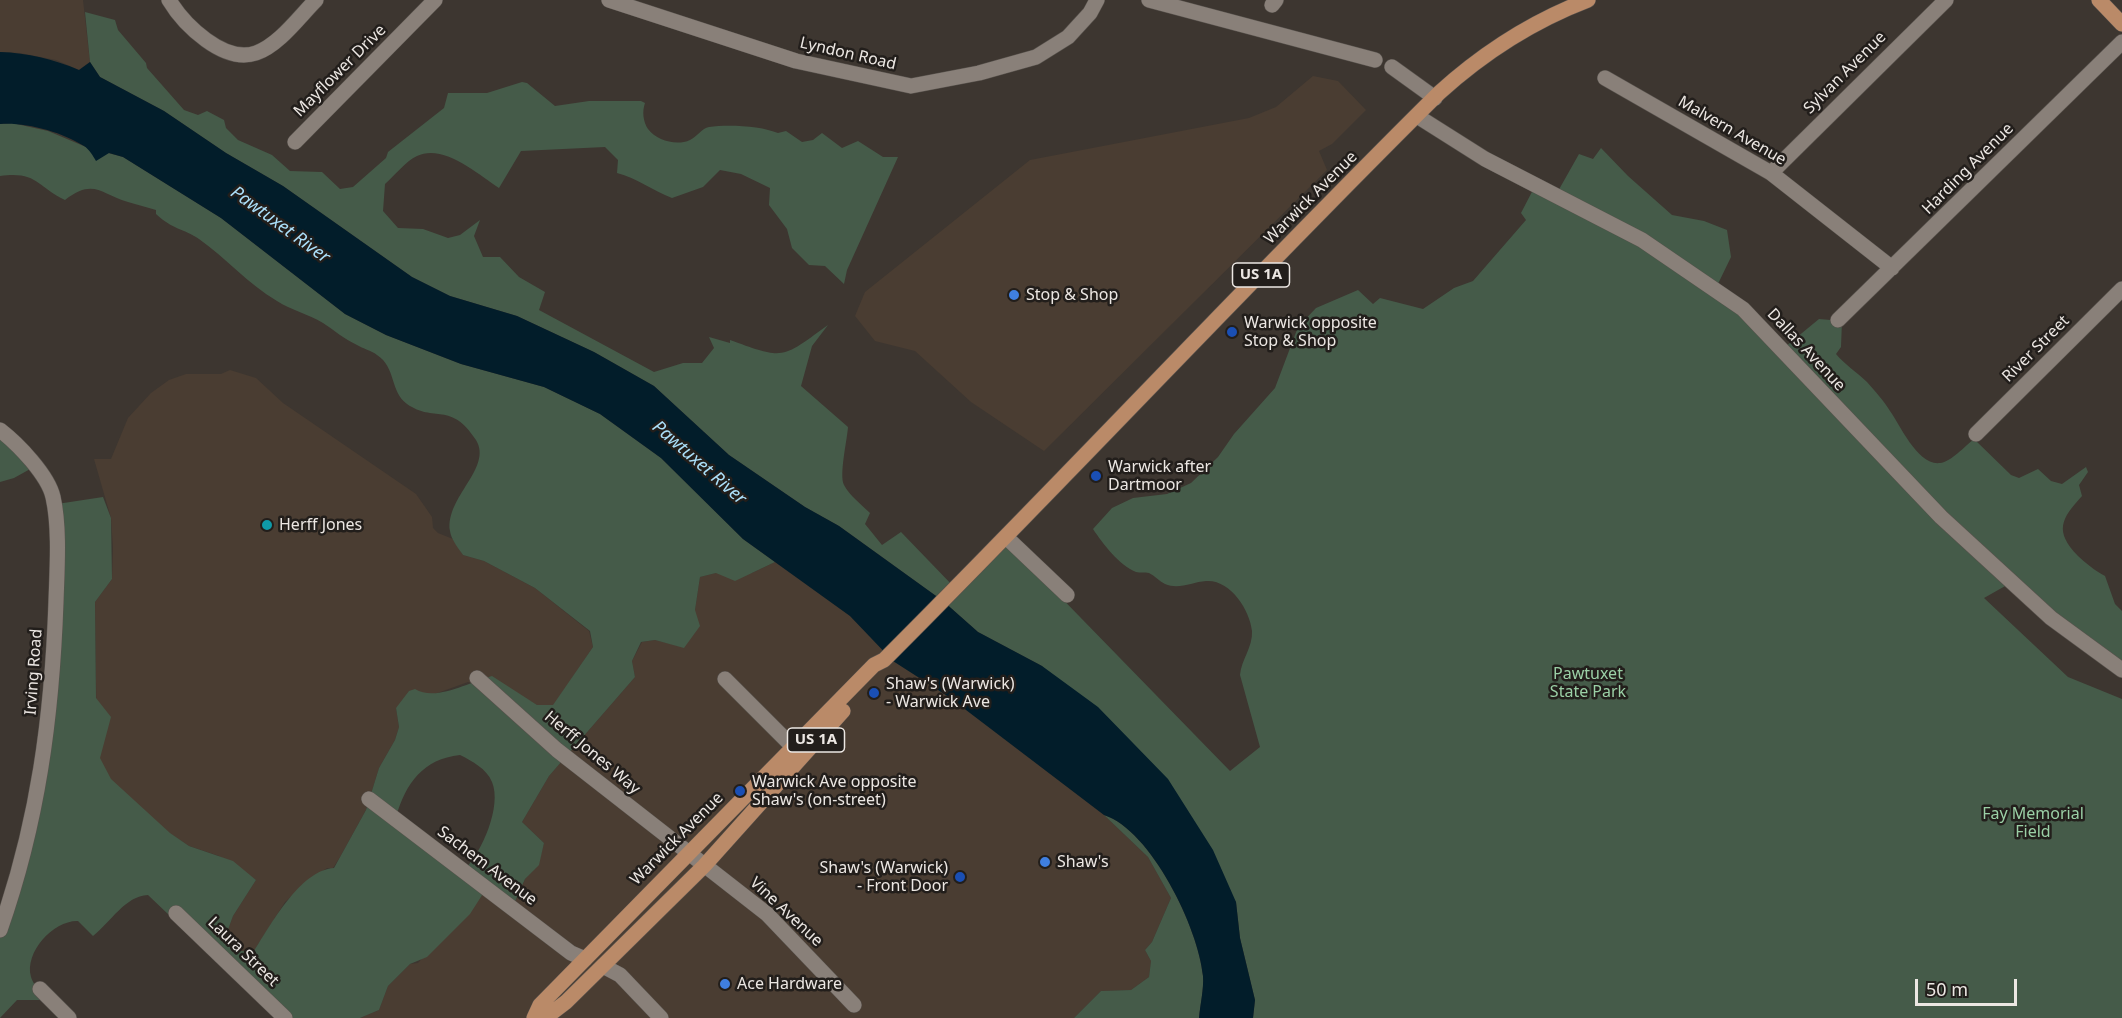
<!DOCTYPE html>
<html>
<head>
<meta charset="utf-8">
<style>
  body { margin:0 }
  #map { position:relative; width:2122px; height:1018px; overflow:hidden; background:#3d3630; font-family:"Noto Sans",sans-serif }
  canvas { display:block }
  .scale { position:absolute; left:1915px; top:979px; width:102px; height:27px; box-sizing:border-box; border:3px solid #ece7e3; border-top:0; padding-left:8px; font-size:18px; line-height:21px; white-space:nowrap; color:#ece7e3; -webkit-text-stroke:4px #221e1b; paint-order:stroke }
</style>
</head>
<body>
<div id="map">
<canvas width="2122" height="1018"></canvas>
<div class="scale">50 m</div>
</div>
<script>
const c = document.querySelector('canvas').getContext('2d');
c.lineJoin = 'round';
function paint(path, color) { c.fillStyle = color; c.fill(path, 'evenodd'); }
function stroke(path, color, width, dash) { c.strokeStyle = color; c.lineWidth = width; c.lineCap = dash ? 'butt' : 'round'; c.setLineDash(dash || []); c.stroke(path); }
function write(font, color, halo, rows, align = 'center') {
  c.font = font + ' "Noto Sans",sans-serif'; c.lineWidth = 5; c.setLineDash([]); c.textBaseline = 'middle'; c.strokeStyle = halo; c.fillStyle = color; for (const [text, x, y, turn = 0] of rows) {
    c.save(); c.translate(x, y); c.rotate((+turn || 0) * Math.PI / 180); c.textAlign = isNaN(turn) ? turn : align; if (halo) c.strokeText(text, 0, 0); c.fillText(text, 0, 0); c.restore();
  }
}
paint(new Path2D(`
  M0,0h83l7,62 -11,8 -23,-10 -36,-7 -20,-1z
  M1313,76l25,5 28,29 -34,34 -13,7 8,19 -283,281 -73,-49 -56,-51 -40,-10 -20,-25 10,-24 165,-132 219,-42 27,-11z
  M230,370l26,8 27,25 133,91 16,23 1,11 5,5 15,6 10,16 21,6 51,27 54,43 4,16 -39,58h-17l-17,-9 -52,-14 -72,26 3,19 -4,13 -16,28 -13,42 -26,47 -7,11h-6l-19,13 -23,21 -31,49h-21l-8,-13 8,-22 23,-36 -37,-24 -30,-10 -20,-13 -56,-49 -16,-23 -2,-159 17,-23 1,-31 -2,-30 -17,-59h17l17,-41 23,-25 18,-13 17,-6h35z
  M775,562l75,54 43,45 56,36 155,118 44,42 23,41 -19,44 -7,8 6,11 -2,16 -18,13 -30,1 -27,27h-714l19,-8 9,-24 22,-22 8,-1 68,-74 27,17 12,-27 13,-14 6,-22 -22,-21 27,-46 86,-99 -3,-16 10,-19 13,-2 29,7 11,-37 5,-33 16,-4h36z`), '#4a3d32');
paint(new Path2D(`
  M85,12l30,8 3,10 28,33 1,5 37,42 14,5 9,-4 17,9 2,8 12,12 34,15 18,16 32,1 18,17 13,-2 33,-29 2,-6 56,-44 4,-15h39l35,-11 5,1 28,23 34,-5h52l4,2c-3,8 -2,19 3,26 9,12 29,17 42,11 7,-3 12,-12 19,-13 19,-3 53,-1 69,6l8,-2 16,11 11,-2 9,-7 20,15 16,-7 25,16h15l-51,113 -3,14 -19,-18 -16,-1 -17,-17 -5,-19 -18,-24 1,-17 -29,-14 -21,-4 -17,17 -31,11c-19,-7 -35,-20 -55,-25l1,-13 -13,-13 -84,4 -22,37c-21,-14 -56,-45 -82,-32 -11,5 -23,20 -32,28l-2,27 15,17 25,1 25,9 12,-3 20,-15 -6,16 9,21h17l19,20 26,15 -6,18 115,62 29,-9h19l12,-15 -5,-11 21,6v-3c55,20 51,19 98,-15l-16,21 -11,40 47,41c-1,14 -9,48 -4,58 5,10 18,20 26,28l-5,11 17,21 19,-13 54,56 51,-47 224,230 30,-24 -20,-72c1,-15 13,-28 12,-44 -2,-21 -22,-52 -46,-50 -14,1 -27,9 -41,3 -6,-3 -10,-8 -16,-11 -4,-1 -9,0 -13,-1 -17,-7 -33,-28 -43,-43l19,-21 21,-10 34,-4 24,-11 27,-26 16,-23 41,-46 23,-61 18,-19 42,-18 15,14 7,-6 43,11 31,-21 19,-7 53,-61 -5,-7 14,-27 22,7 22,-39 14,5 8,-11 27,28 44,39 32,6 23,9 4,27 -15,31 69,59 34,-28 23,2 -1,26 -5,7c9,11 21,18 31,28 8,9 17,19 23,29 10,14 28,55 50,52 11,-1 25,-17 34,-24l37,36 8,3 19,-9 13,12 11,3 24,-17 2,5 -9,13 3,11c-21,23 -28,35 -4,60 9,8 16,14 27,20l10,28 7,7v59l-108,-89 -30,17 84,79 54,22v319h-869l2,-18 -15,-62 -4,-36 -194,-236 -64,-34 -35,-31 -104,-75 -34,-19 -76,-52 -75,-69 -60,-34 -77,-36 -67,-20 -38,-19 -129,-91 -57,-33 -62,-42 -64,-34 -10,-15z
  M12,123l36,8 38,16 37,10 98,61 124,96 41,21 75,29 83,23 56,27 61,44 82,81 32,23 -40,19 -19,-8 -16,4 -5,33 5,16 -16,22 -29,-8 -14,2 -9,19 3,16 -86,99 -27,46 22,21 -5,22 -14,14 -12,27 -27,-17 -16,25 -43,43 -17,7 -22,22 -9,24 -19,8h-83l-129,-123c-23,1 -37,27 -55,41l-15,-15c-24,-1 -54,31 -47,56 2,8 12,17 17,23h-31l-17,18v-82l45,-170 12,-262 46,-7 8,21 1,61 -17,23 1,96 15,19 -11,41 11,21 59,54 19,13 44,15 23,19 -23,36 -8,22 9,13h20c16,-25 46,-81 80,-83l32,-58 13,-42 16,-28 4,-13 -3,-19 13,-17 6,-2c21,13 54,-7 77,-13l45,29h16l40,-58 -3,-16 -55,-43 -51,-27 -21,-6c-5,-7 -12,-16 -13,-24 -5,-34 43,-63 26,-91 -25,-39 -42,-17 -69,-36 -17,-12 -11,-37 -30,-49 -6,-5 -14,-6 -20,-10 -13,-6 -23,-15 -34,-22 -15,-9 -32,-13 -46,-22 -29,-17 -51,-43 -78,-62 -16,-11 -26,-9 -43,-25v-4c-9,-3 -19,-5 -28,-8 -28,-8 -34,-24 -63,-2 -29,-14 -28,-29 -65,-24v-52zM460,755c12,6 27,14 32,27 10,24 -10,70 -27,87l-69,-52c10,-34 27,-58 64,-62z
  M0,428l32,40 -18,10 -14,4z
  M1104,815c47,15 95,114 99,161 1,13 -3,29 -4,42h-125l27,-27 30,-1 18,-13 2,-16 -6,-11 7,-8 19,-44 -23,-41z`), '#455b49');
paint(new Path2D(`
  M0,52c28,1 53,7 79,18l11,-8 10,15 64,34 62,42 57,33 129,91 38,19 67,20 77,36 60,34 75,69 76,52 34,19 104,75 35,31 64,34 56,41 70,72 45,71 23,52 4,36 15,62 -2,18h-54c1,-13 5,-29 4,-42 -4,-47 -52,-146 -99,-161l-155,-118 -56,-36 -43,-45 -107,-77 -82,-81 -61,-44 -56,-27 -83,-23 -75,-29 -41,-21 -124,-96 -98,-61 -14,-4 -13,8c-3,-5 -7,-12 -12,-15 -22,-14 -58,-24 -84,-22z`), '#021d2a');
const minor = new Path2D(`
  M169,0c15,25 55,64 87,53 23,-8 43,-36 60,-53
  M609,0l187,61 115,25 68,-13 57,-16 32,-20 22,-24 7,-13
  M1149,0l226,60
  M1272,5l4,-5
  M1392,67l43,31
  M1605,78l166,95 121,95
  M1417,116l68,43 157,81 101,69 198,208 110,101 71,52
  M295,142l140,-142
  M1771,173l175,-173
  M1838,320l284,-278
  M0,430c18,14 48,45 53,67 7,31 4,73 3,105 -4,115 -18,220 -56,328
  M1976,434l146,-145
  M1006,537l61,58
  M477,678l80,72 210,164 87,91
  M725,679l68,68
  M369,799l202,154 14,6
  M176,913l109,105
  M603,966l17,9 41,43
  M40,989l29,29`);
const major = new Path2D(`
  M2099,0l23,24
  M534,1018l6,-13 334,-340 10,-5c187,-187 367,-381 555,-567 44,-40 94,-72 149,-93
  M545,1018l21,-16 138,-136 139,-155`);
stroke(minor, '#58524d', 16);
stroke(major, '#58524d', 16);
stroke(minor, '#898079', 15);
stroke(major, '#ba8a68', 15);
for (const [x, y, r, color] of [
  [1014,295,6,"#3f7fe0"],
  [1232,332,6,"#1a4fb4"],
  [1096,476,6,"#1a4fb4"],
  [267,525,6,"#0f9aa8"],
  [874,693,6,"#1a4fb4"],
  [740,791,6,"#1a4fb4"],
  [1045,862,6,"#3f7fe0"],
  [960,877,6,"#1a4fb4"],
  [725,984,6,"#3f7fe0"]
]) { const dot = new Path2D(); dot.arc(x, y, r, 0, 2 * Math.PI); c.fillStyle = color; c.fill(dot); stroke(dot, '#221e1b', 2); }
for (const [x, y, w] of [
  [1261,275,57],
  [816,740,57]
]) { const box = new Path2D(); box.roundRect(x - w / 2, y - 12, w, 24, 4.5); c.fillStyle = '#221e1b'; c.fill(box); stroke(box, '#ece7e3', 1.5); }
write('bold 15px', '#ece7e3', null, [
  ["US 1A",1261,275],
  ["US 1A",816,740]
]);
write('16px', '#ece7e3', '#221e1b', [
  ["Lyndon Road",848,54,13],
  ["Mayflower Drive",340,71,-45],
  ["Sylvan Avenue",1845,73,-45],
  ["Malvern Avenue",1732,131,30],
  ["Harding Avenue",1968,169,-45],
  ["Warwick Avenue",1311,198,-45],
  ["River Street",2036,349,-45],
  ["Dallas Avenue",1806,350,47],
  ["Irving Road",34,672,-86],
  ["Herff Jones Way",592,753,40],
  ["Warwick Avenue",677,839,-45],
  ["Sachem Avenue",487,866,37],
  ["Vine Avenue",786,912,43],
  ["Laura Street",243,952,44]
]);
write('16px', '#ece7e3', '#221e1b', [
  ["Stop & Shop",1026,295],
  ["Warwick opposite",1244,323],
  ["Stop & Shop",1244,341],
  ["Warwick after",1108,467],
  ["Dartmoor",1108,485],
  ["Herff Jones",279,525],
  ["Shaw's (Warwick)",886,684],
  ["- Warwick Ave",886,702],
  ["Warwick Ave opposite",752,782],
  ["Shaw's (on-street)",752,800],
  ["Shaw's",1057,862],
  ["Shaw's (Warwick)",948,868,"right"],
  ["- Front Door",948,886,"right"],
  ["Ace Hardware",737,984]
], 'left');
write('16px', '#9bd0a6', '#221e1b', [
  ["Pawtuxet",1588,674],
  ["State Park",1588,692],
  ["Fay Memorial",2033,814],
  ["Field",2033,832]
]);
write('italic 18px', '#abdff9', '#221e1b', [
  ["Pawtuxet River",280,225,36],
  ["Pawtuxet River",699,463,41]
]);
</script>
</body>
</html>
